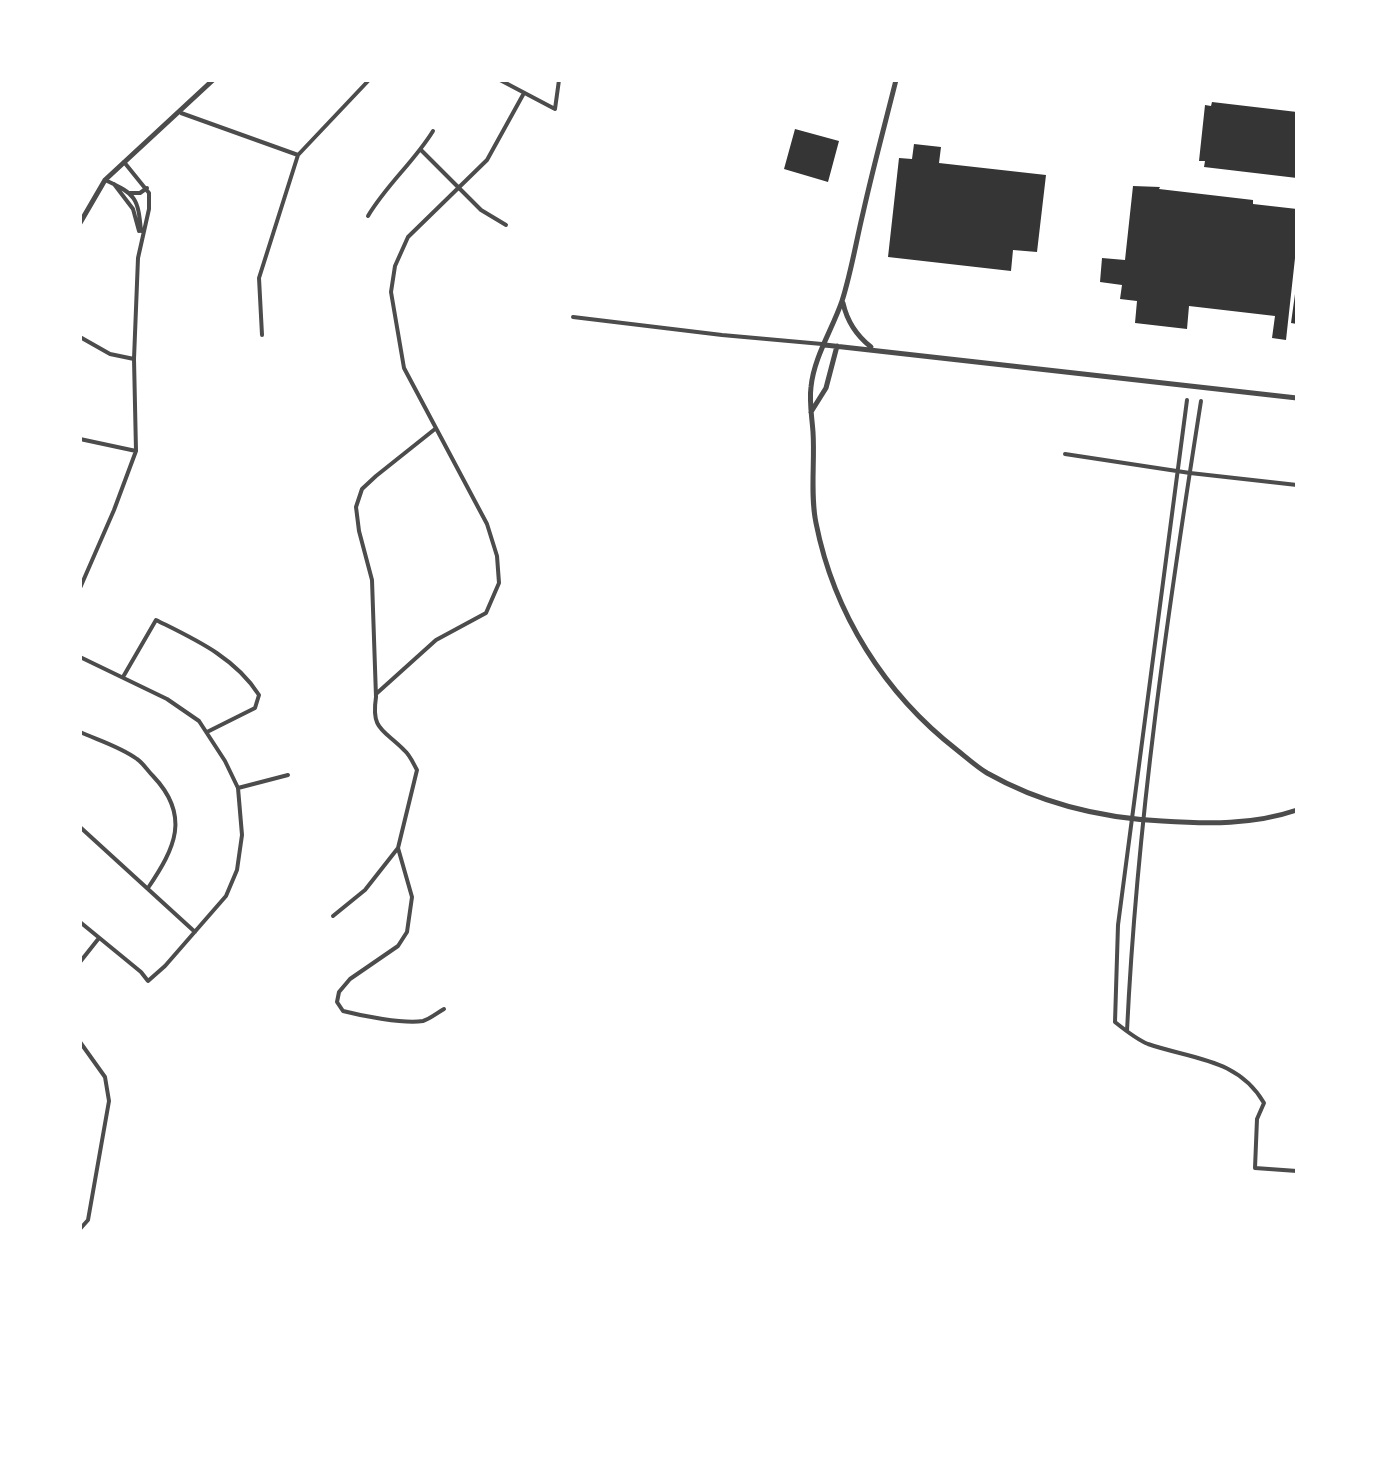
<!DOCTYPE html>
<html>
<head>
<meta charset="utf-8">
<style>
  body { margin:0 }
  #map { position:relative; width:1377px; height:1465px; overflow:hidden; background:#fff; font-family:Overpass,sans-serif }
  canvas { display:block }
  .frame { position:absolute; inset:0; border:82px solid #fff; pointer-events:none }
</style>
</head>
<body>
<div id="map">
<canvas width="1377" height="1465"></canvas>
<div class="frame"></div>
</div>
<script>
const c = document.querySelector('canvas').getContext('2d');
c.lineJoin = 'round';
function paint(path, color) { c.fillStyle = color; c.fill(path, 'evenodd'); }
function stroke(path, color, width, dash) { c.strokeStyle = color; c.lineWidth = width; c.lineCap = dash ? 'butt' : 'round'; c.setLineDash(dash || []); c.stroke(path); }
paint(new Path2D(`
  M1212,102l85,10v66l-93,-11 1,-6h-6l6,-56 6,1z
  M795,129l44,12 -11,41 -44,-13z
  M914,144l27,3 -2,16 107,12 -9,77 -24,-2 -2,21 -123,-14 11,-99 13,1z
  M1133,186l27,1 -1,2 94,11v4l44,5v31l-11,100 -14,-2 3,-22 -86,-10 -2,23 -52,-6 2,-22 -17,-2 2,-14 -22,-3 2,-24 23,2z
  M1295,294h2v30l-6,-1z`), '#353535');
stroke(new Path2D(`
  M500,80l55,29 4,-29
  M181,113l117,42
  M421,150l60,60 25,15
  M105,180c31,14 33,18 36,51
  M114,184l19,25 6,22
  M129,193h11l7,-5
  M368,216c19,-32 46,-54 65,-85
  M573,317l149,18 100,9
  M262,335l-3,-57 39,-123 71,-75
  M80,337l30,17 24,5
  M1187,400l-69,525 -3,97c10,8 21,17 33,22 43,15 90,14 116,59l-7,16 -2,49 42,3
  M435,429l-59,47 -14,13 -6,18 3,24 13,49 4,117c-5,33 7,32 28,53 6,5 9,13 13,20l-19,78 14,49 -5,35 -9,14 -48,33 -11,13 -2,10 6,9c19,5 60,13 80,10 7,-2 14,-8 21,-12
  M80,439l56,12
  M1065,454l125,19 107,12
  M80,588l34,-78 22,-59 -2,-92 4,-101 11,-49v-16l-25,-31
  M80,657l87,42 32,22 26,40 13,27 4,47 -5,35 -11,26 -61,70 -17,15 -7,-9 -61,-50
  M123,677l33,-57c38,19 79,37 103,75l-4,13 -48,24
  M376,694l60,-54 50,-27 13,-30 -2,-27 -10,-32 -83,-156 -13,-76 4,-26 13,-29 79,-77 37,-67
  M80,732c18,8 41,15 57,27 6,4 11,12 16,17 38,40 22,72 -5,112
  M238,788l50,-13
  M80,827l115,105
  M333,916l32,-26 33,-42
  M80,962l19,-24
  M1127,1031c10,-211 41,-421 74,-630
  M80,1042l25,35 4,24 -21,119 -8,9`), '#4c4c4c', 4);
stroke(new Path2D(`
  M896,80c-11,44 -23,88 -33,133 -7,29 -12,60 -21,88 -10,29 -28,56 -31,86 -2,15 1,30 2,45 2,30 -3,62 3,91 18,91 69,171 141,227 10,8 20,17 30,23 53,30 115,45 175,48 46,3 91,4 135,-11
  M80,223l25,-43 108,-100
  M843,303c4,18 14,33 28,44
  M825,345l472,53
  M811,412l15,-24 11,-42`), '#4c4c4c', 5);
</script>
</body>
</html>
